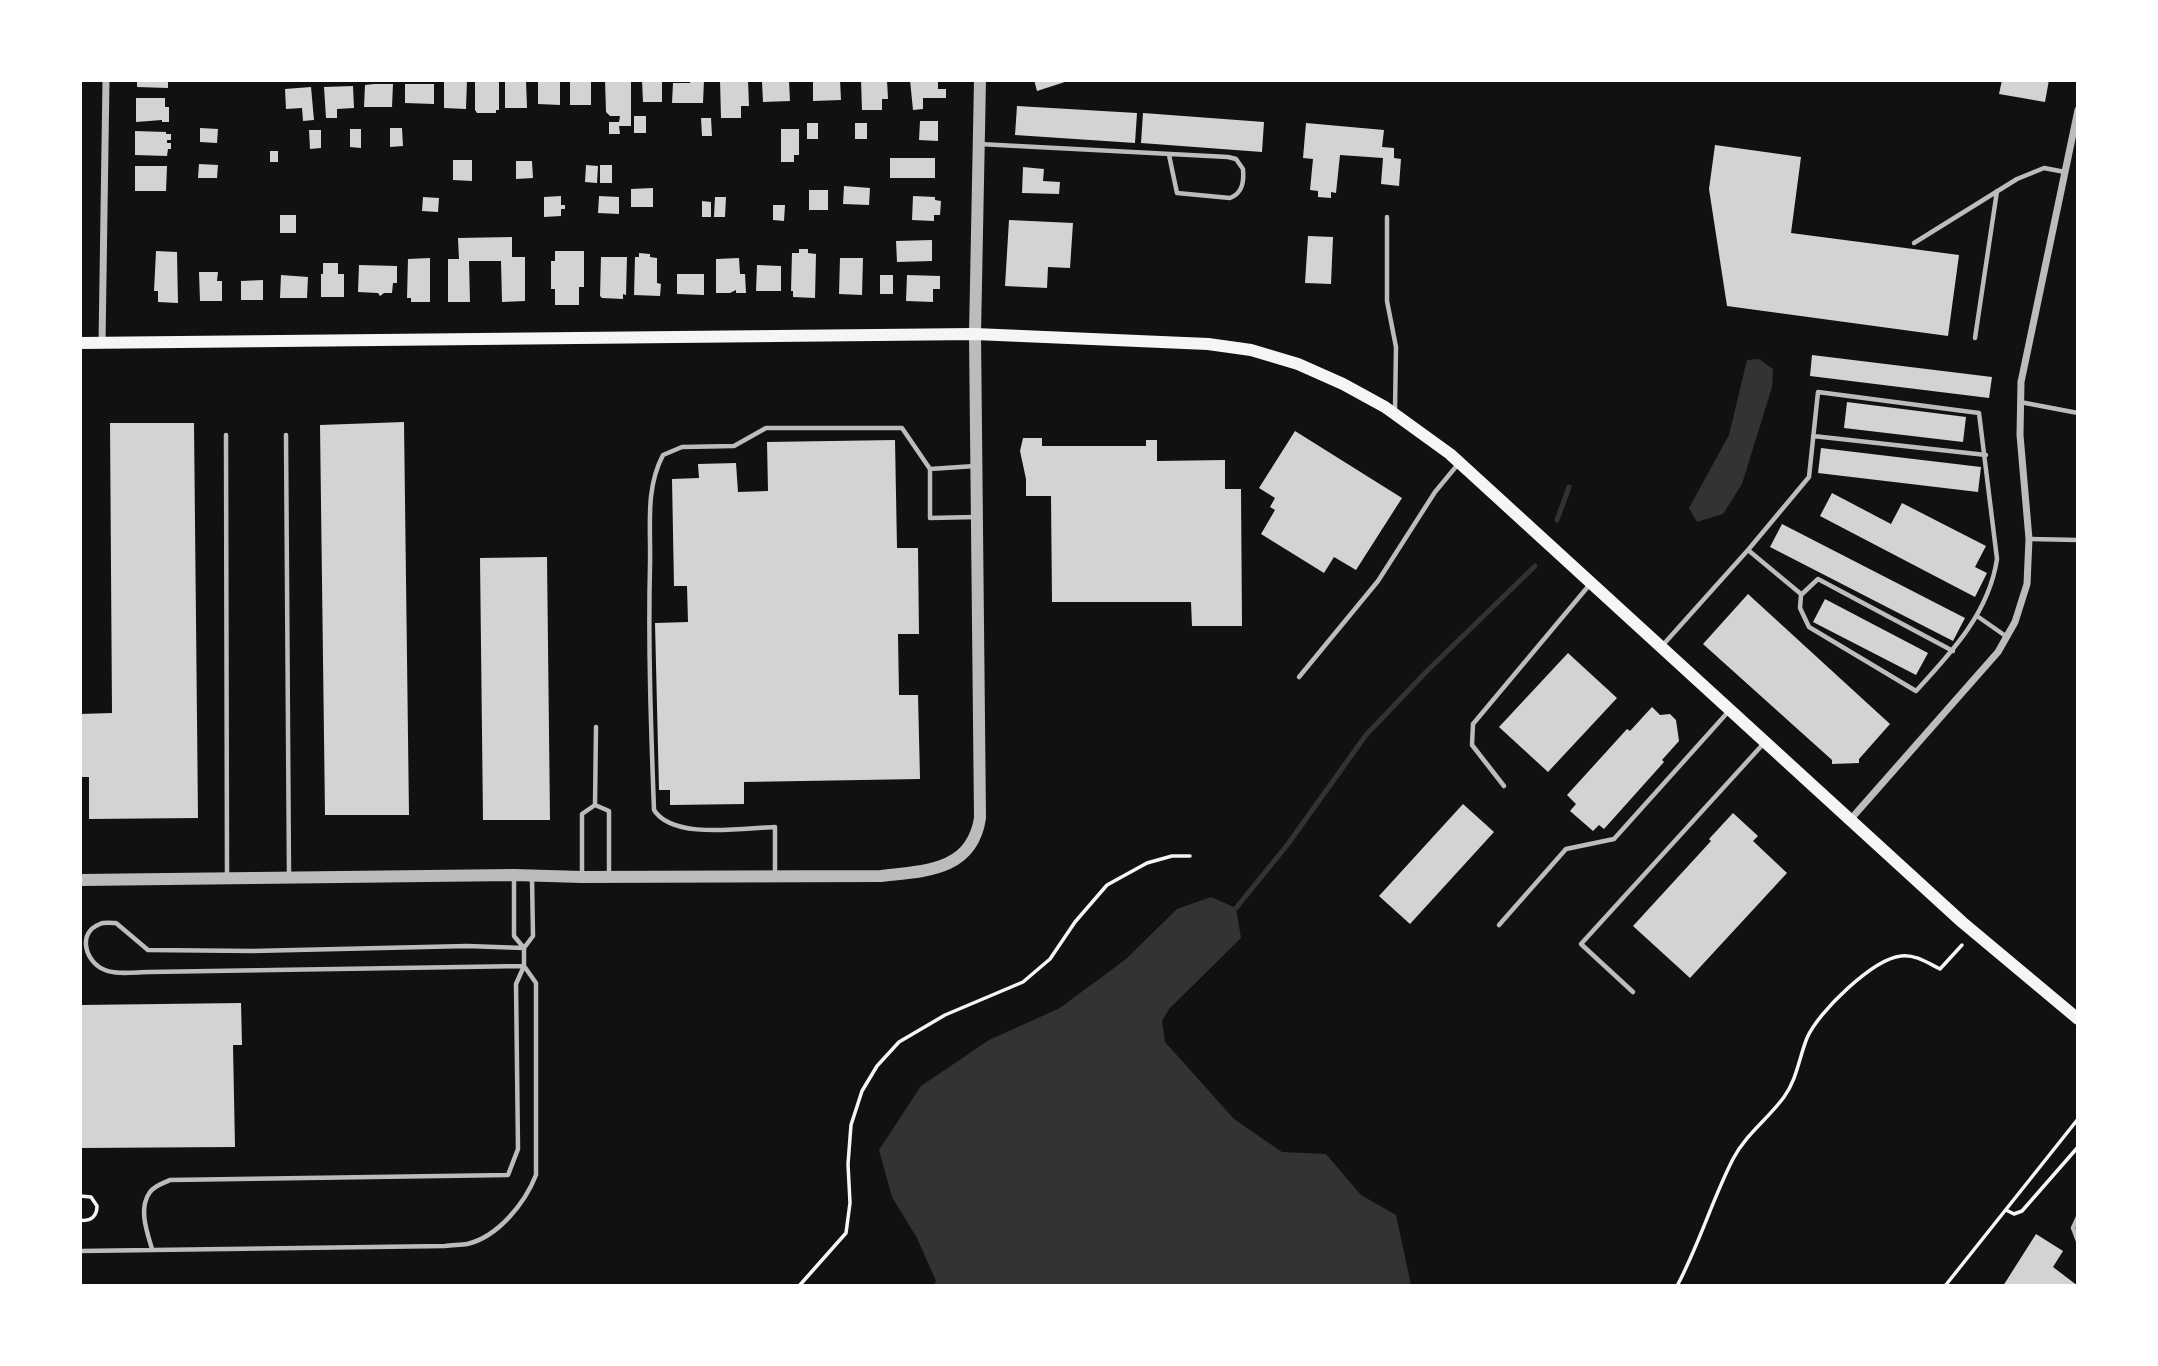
<!DOCTYPE html>
<html>
<head>
<meta charset="utf-8">
<style>
  body { margin:0 }
  #map { position:relative; width:2158px; height:1366px; overflow:hidden; background:#111; font-family:"Roboto Condensed",sans-serif }
  canvas { display:block }
  .frame { position:absolute; inset:0; border:82px solid #fff; pointer-events:none }
</style>
</head>
<body>
<div id="map">
<canvas width="2158" height="1366"></canvas>
<div class="frame"></div>
</div>
<script>
const c = document.querySelector('canvas').getContext('2d');
c.lineJoin = 'round';
function paint(path, color) { c.fillStyle = color; c.fill(path, 'evenodd'); }
function stroke(path, color, width, dash) { c.strokeStyle = color; c.lineWidth = width; c.lineCap = dash ? 'butt' : 'round'; c.setLineDash(dash || []); c.stroke(path); }
paint(new Path2D(`
  M1759,359l14,10 -1,18 -30,97 -19,30 -26,8 -8,-14 40,-73 18,-75z
  M1211,897l25,11 5,30 -72,71 -7,12 3,21 69,77 48,33 44,2 35,41 35,20 15,70h-477l2,-4 -19,-43 -25,-41 -13,-47 42,-64 68,-46 71,-32 66,-49 51,-50z`), '#333');
stroke(new Path2D(`
  M1557,520l12,-33
  M1236,908l52,-64 78,-109 61,-64 108,-105`), '#333', 5);
paint(new Path2D(`
  M137,80h31v8l-31,-1z
  M444,80h23l-1,29 -22,-1z
  M526,80l1,28h-22v-27z
  M538,80h22v25l-22,-1z
  M605,80h26v46h-12l1,8h-11v-12h10l1,-6h-10l-4,-4z
  M642,80h20v22h-19z
  M690,80h14l-1,23h-31l1,-20h17z
  M720,80h28l1,26h-8v12h-20z
  M775,80l14,1 1,20 -27,1 -1,-20z
  M832,80h8l1,20 -28,1v-20z
  M861,80h26l1,19h-6v11h-20z
  M910,80h28v9h8v9h-23v11l-10,1z
  M1034,80h33l1,1 -31,10z
  M2002,80h47l-4,22 -46,-8z
  M475,81h24v29h-3v3h-19l-2,-3z
  M570,81h21v24h-21z
  M374,84h19l-1,23h-28l1,-22z
  M405,84h29v20l-29,-1z
  M353,86l1,22 -17,1v9h-11l-2,-31z
  M311,87l3,33 -11,1 -1,-13 -16,1 -1,-20z
  M136,98h29v9h4v15h-7v-2l-26,2z
  M1017,106l120,7 -2,30 -120,-8z
  M1143,113l121,9 -2,30 -121,-9z
  M634,116h12v17h-12z
  M701,118h10l1,18h-10z
  M920,121h18v20l-19,-1z
  M807,123h11v16h-11z
  M855,123h12v16h-12z
  M1306,123l78,7 -2,17 12,1v10l7,1 -2,27 -18,-2 2,-26 -43,-3 -4,38 -5,-1v6l-13,-1v-6l-8,-1 3,-31 -10,-1z
  M200,128l18,1 -1,14 -17,-1z
  M390,128h12l1,18 -13,1z
  M350,129h11v19l-11,-1z
  M781,129h18v26h-5v7h-13z
  M309,130h12v18l-11,1z
  M135,131l31,1v2h5v6h-4v3h4v6h-3l-1,7 -32,-1z
  M1715,145l86,12 -10,76 168,22 -11,81 -221,-30 -18,-117z
  M270,151h8v11h-8z
  M890,158h45v20h-45z
  M453,160h19v21l-19,-1z
  M516,161h16l1,17 -17,1z
  M199,164l19,1 -1,13h-19z
  M586,165l12,1 -1,17 -12,-1z
  M600,165h12v18h-12z
  M135,166h32l-1,25h-31z
  M1023,167l21,2 -1,12 17,1 -1,12 -37,-1z
  M844,186l26,2 -1,17 -26,-1z
  M653,188v19h-22v-18z
  M809,190h19v20h-19z
  M561,196v9h4v4h-4v7l-17,1v-20z
  M599,196l20,1v17l-21,-1z
  M913,196l22,1v3l6,1 -1,14h-6v6l-22,-1z
  M423,197l16,1 -1,14 -16,-1z
  M715,197h11l-1,20h-11z
  M702,201l9,1v15h-9z
  M773,205h12l-1,16 -11,-1z
  M280,215h16v18h-16z
  M1009,220l64,3 -3,45 -22,-1 -1,21 -42,-2z
  M1308,236l25,1 -2,47 -26,-1z
  M512,237v20h13v44l-23,1 -1,-41h-32l1,41h-22v-43h11l-1,-21z
  M932,240v21l-35,1 -1,-21z
  M799,249h9v4l8,1 -1,44 -22,-1v-6h-2l1,-38h7z
  M156,251l21,1 1,51 -20,-1v-11h-4z
  M555,251h29v36h-5v18h-24v-16h-4v-28h4z
  M639,253l11,1v3l7,1v25l4,1 -1,12 -26,-1 1,-38h4z
  M601,257h26l-1,38 -3,-1v5l-21,-1 -2,-2z
  M430,258v44h-19v-4h-4l1,-39z
  M739,258l1,16h5l1,19h-10v-3l-6,3h-14v-34z
  M840,258h23l-1,37 -23,-1z
  M323,263h15v11h6v23h-23v-23h2z
  M359,265l38,1v17h-4l-1,10h-8l-4,3 -2,-3 -20,-1z
  M757,265l24,1v25h-25z
  M199,272h19l-1,9h5v20h-22z
  M677,274h27v21l-27,-1z
  M281,275l27,2 -1,21h-27z
  M880,275h13v19h-13z
  M907,275l33,1v13h-7v13l-27,-1z
  M263,280v20h-22v-19z
  M1812,355l180,22 -3,21 -179,-22z
  M1847,402l119,15 -3,25 -119,-14z
  M404,422l5,393h-84l-5,-390z
  M110,423h84l4,395 -109,1v-42h-9v-63l32,-1z
  M1295,431l107,67 -46,72 -22,-13 -10,16 -63,-39 14,-24 -5,-3 5,-9 -16,-10z
  M1023,438h19v8h104v-6h11v21l68,-1v29h16l1,137h-50l-1,-24h-139l-1,-106h-25v-17l-6,-28z
  M895,440l2,108h21l1,86h-21l1,61h19l2,84 -176,3v22l-74,1v-15h-11l-4,-167 33,-1 -1,-36h-13l-2,-107 27,-1 -1,-14 38,-1 2,29 30,-1 -1,-49z
  M1821,448l160,19 -3,25 -160,-19z
  M1832,493l59,31 11,-21 84,43 -11,21 12,6 -12,24 -155,-81z
  M1782,524l183,94 -12,23 -183,-94z
  M547,557l3,263h-67l-3,-262z
  M1748,594l142,130 -31,35v4l-27,1v-4l-129,-116z
  M1825,599l103,54 -12,22 -103,-53z
  M1568,653l49,45 -69,74 -49,-45z
  M1652,707l8,8 10,-1 6,6 3,21 -17,19 2,2 -60,67 -5,-4 -6,6 -23,-20 6,-7 -9,-9 60,-66 3,2z
  M1463,804l31,28 -84,92 -31,-28z
  M1733,813l25,23 -5,5 34,32 -97,105 -57,-52 78,-85 -2,-2z
  M241,1003l1,42h-9l2,102 -155,1v-143z
  M2036,1234l27,17 -10,16 25,19h-75z`), '#d3d3d3');
stroke(new Path2D(`
  M80,1196l11,1 6,9c0,10 -6,16 -17,14
  M2006,1210l8,4 8,-3 56,-64
  M799,1286l47,-53 4,-30 -2,-39 3,-39 11,-34 15,-25 22,-24 46,-27 78,-33 27,-23 25,-37 32,-37 40,-22 25,-7h18
  M1677,1286c22,-41 35,-86 56,-127 13,-25 35,-40 51,-62 13,-18 15,-39 23,-59 11,-26 66,-79 94,-82 14,-2 27,7 39,13l22,-24
  M1945,1286l133,-167`), '#f5f5f5', 3.5);
stroke(new Path2D(`
  M979,144l249,13 8,2 7,10c1,12 0,24 -13,29l-53,-5 -8,-38
  M1387,217v84l9,46 -1,63
  M1914,243l103,-64 27,-11 21,4
  M1975,338l22,-147
  M2020,402l58,11
  M226,435l1,440
  M286,435l3,440
  M1813,436l173,19
  M930,469l45,-3
  M2030,539l48,1
  M1748,550l53,44
  M1977,616l30,21
  M1662,646l86,-96 61,-73 9,-85 161,21 18,146c-8,54 -46,94 -81,132l-107,-64 -9,-19 1,-13 17,-16 135,72
  M1299,677l79,-96 57,-89 24,-29
  M1504,786l-32,-41 1,-21 118,-141
  M595,805l14,6v64
  M595,805l1,-78
  M582,875v-61l13,-9
  M775,875v-48c-33,1 -102,13 -121,-17 -3,-82 -6,-163 -4,-245 1,-38 -5,-76 13,-110l19,-8 52,-1 32,-18h136l28,41v49l46,-1
  M514,876v60l10,12 9,-12 -1,-58
  M116,923l32,27 105,1 214,-5 57,2v18l-375,6c-13,0 -32,3 -44,-2 -19,-7 -29,-37 -5,-46 4,-2 12,-1 16,-1z
  M1499,925l67,-76 48,-10 114,-127
  M1633,992l-52,-48 184,-202
  M2078,1217l-5,11 5,13
  M80,1251l365,-5c7,-1 15,-1 22,-2 31,-7 58,-41 69,-69v-192l-12,-17 -8,18 2,165 -10,26 -338,5c-6,3 -16,6 -20,12 -12,16 -3,40 2,57`), '#bcbcbc', 4.5);
stroke(new Path2D(`
  M102,343l4,-263
  M1850,820l148,-168 17,-30 12,-38 2,-45 -9,-104 1,-53 57,-272`), '#bcbcbc', 7);
stroke(new Path2D(`
  M80,880l434,-5 68,2 299,-1c44,-5 91,-5 99,-58l-5,-484 5,-254`), '#bcbcbc', 12);
stroke(new Path2D(`
  M80,343l895,-9 233,10 43,6 47,14 45,20 42,23 65,47 512,468 116,97`), '#f5f5f5', 12);
</script>
</body>
</html>
